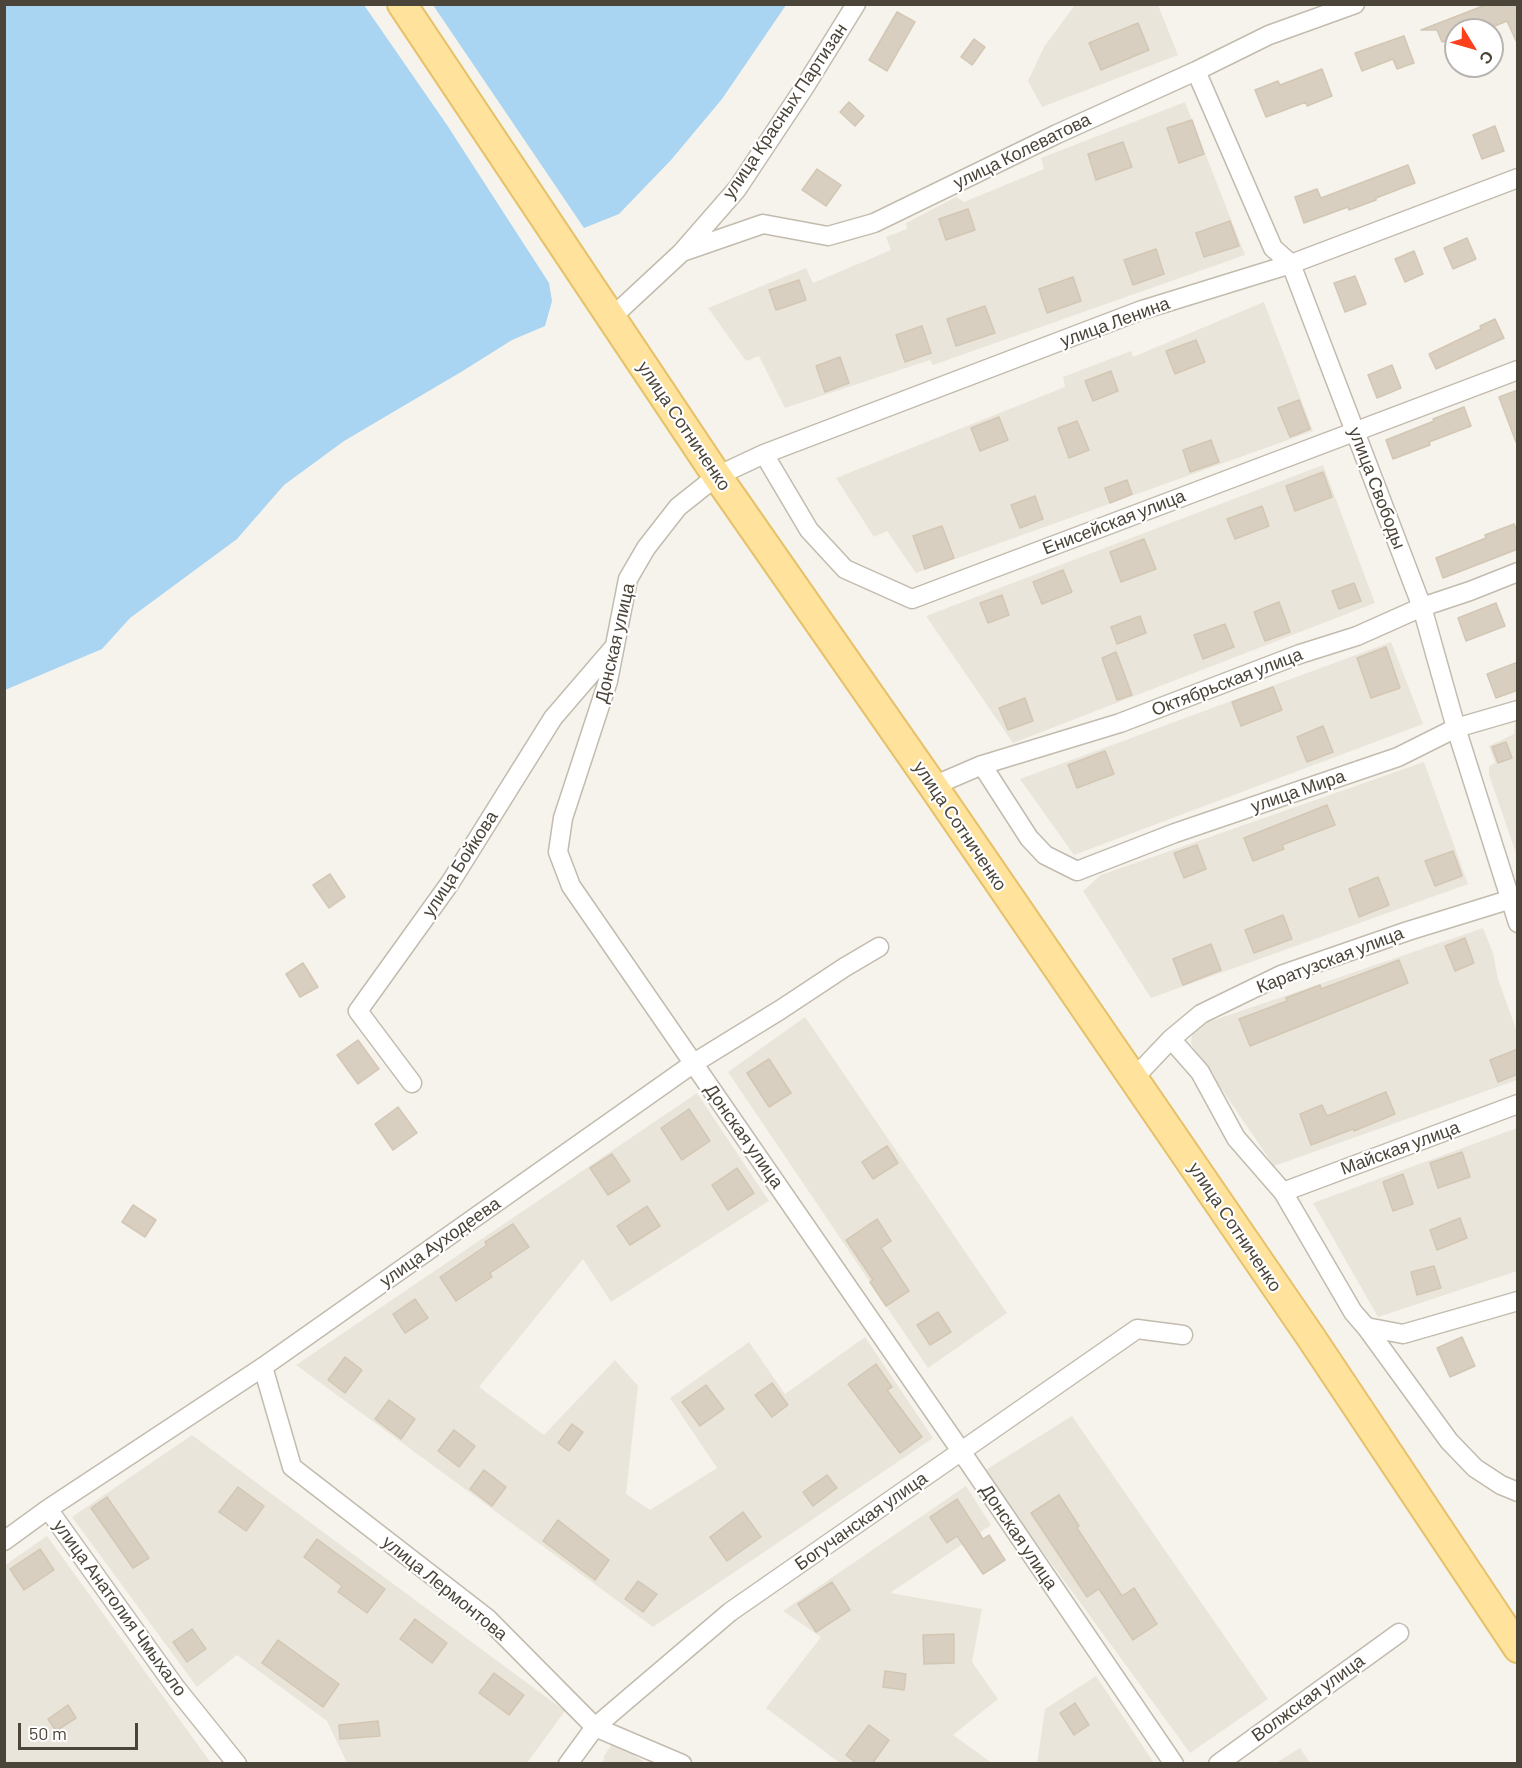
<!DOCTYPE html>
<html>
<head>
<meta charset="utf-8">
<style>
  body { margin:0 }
  #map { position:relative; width:1522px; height:1768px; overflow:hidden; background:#f6f3ec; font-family:Barlow,sans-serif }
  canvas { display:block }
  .frame { position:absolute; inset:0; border:6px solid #4b4439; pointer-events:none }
  .north { position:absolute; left:1444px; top:18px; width:60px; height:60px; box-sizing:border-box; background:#fff; border:2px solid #b7b4b0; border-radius:50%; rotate:127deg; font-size:16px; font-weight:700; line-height:24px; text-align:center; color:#4b4439 }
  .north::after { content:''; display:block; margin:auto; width:21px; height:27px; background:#fc3f1d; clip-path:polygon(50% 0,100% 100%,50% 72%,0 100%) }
  .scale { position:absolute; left:18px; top:1723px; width:120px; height:27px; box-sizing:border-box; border:3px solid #4b4439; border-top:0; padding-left:8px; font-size:18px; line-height:21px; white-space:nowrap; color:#4b4439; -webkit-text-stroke:4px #fff; paint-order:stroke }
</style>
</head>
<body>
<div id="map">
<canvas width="1522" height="1768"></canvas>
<div class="frame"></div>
<div class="north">С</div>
<div class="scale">50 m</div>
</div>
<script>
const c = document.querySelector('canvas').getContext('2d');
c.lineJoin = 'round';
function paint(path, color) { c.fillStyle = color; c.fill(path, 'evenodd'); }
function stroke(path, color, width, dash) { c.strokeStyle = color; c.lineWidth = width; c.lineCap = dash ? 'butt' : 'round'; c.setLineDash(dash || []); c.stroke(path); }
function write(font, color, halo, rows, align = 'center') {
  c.font = font + ' Barlow,sans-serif'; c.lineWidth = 4.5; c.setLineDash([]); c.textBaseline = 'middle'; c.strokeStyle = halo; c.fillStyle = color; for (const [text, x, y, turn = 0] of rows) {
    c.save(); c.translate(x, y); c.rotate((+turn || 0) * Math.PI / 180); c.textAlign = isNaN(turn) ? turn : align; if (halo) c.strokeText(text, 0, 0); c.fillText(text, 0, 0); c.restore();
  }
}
paint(new Path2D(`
  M1075,5h83l20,50 -136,52 -14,-26 16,-34z
  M1185,102l60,153 -312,110 -3,-5 -145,48 -26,-52 -13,5 -38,-53 98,-40 7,15 78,-33 -5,-13 21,-8 -1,-6 50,-26 8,5 80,-33 -3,-11z
  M1264,302l49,129 -397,142 -29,-42 -13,6 -38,-59 229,-91 -2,-10 68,-26 2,6z
  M1323,465l52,138 -362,140 -87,-127z
  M1391,642l32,82 -349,131 -54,-76z
  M1517,718v138l-28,-81v-9l6,-3 -6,-17 25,-12 1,-15z
  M1424,762l44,122 -317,114 -68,-107 18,-16z
  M1483,928l10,25 5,26 19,53v48l-243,86 -83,-122 1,-10 11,-10z
  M805,1017l202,296 -79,55 -200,-296z
  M697,1093l72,108 -158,101 -28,-43 -104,128 65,48 71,-75 23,26 -12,108 24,16 67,-42 -47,-70 79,-56 36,52 80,-57 68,101 -280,189 -357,-262z
  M1517,1128v143l-139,46 -65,-114z
  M1072,1416l196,283 -78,54 -206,-282z
  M192,1435l373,276 -38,52h-180l-20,-42 -90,-66 -40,32 -125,-170z
  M966,1486l25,39 -101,68 92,16 -10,53 26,37 -45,36 39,28h-152l-74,-55 55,-71 -38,-26z
  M47,1536l164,227 -206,1v-199z
  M1096,1676l58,87 -117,1 8,-55z
  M612,1744h7l26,19 -44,1 3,-4v-4z
  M1300,1748l10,15h-34z`), '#eae5da');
paint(new Path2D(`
  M5,4l359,1 83,120 102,158 3,18 -7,25 -33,14 -51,32 -117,69 -60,44 -47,54 -107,79 -28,31 -97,41z
  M433,5h353l-64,94 -51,61 -52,54 -35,14z`), '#a9d4f2');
const building = new Path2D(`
  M1488,4h30v41l-11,-24 -22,9h-29v7l-14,5 -5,-12h-16z
  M897,12l18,10 -28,49 -18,-11z
  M1138,23l11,27 -48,20 -12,-27z
  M1404,36l10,27 -17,6 -4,-10 -31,12 -7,-18z
  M974,39l11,8 -13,18 -11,-8z
  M1322,69l10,27 -25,10 -1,-4 -40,15 -11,-27 23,-9 2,4z
  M849,102l15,14 -9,10 -15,-14z
  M1192,120l12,34 -25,9 -12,-35z
  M1495,126l9,25 -22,8 -9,-24z
  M1123,142l9,25 -36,13 -8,-26z
  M1408,165l7,18 -39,15v2l-27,10 -1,-3 -44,16 -9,-26 22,-8 4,9z
  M817,169l24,16 -15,21 -24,-16z
  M968,209l7,21 -29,10 -7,-21z
  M1230,221l9,25 -35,11 -8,-24z
  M1467,238l9,21 -23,10 -9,-21z
  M1156,249l8,25 -31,11 -9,-25z
  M1414,251l9,23 -18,8 -10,-23z
  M1355,276l11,28 -21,8 -11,-29z
  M1073,277l8,24 -34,12 -8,-24z
  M799,280l7,20 -30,10 -7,-20z
  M985,306l10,27 -39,13 -9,-27z
  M1495,319l9,19 -68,31 -7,-15 52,-25 -1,-3z
  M922,326l9,27 -26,9 -9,-27z
  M1196,340l9,22 -30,12 -9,-23z
  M840,357l9,26 -24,9 -9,-26z
  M1392,365l9,23 -24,10 -9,-23z
  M1111,371l7,20 -25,10 -8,-20z
  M1518,390v52h-2l-17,-45z
  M1299,400l11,29 -20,8 -12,-29z
  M1464,407l7,19 -42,16 1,3 -37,14 -7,-19 48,-19 -1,-2z
  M999,417l9,23 -28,11 -9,-23z
  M1077,421l12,29 -20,8 -11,-30z
  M1211,440l8,22 -29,10 -7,-22z
  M1323,472l9,25 -37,14 -9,-25z
  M1127,480l5,14 -22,9 -5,-15z
  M1035,496l8,23 -23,9 -9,-23z
  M1262,506l7,20 -34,13 -8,-20z
  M1514,524l4,10v15l-75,29 -7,-20 50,-20 -1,-3z
  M942,526l12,32 -29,11 -12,-33z
  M1144,539l12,30 -35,13 -11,-30z
  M1063,570l9,22 -30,12 -9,-22z
  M1354,583l7,18 -22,8 -7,-18z
  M1002,595l7,20 -21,8 -8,-20z
  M1279,602l11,30 -25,9 -11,-29z
  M1496,603l9,23 -39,15 -8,-23z
  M1140,616l6,17 -29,11 -6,-17z
  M1225,624l9,23 -31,12 -9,-24z
  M1386,647l14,41 -29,10 -14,-40z
  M1116,652l16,43 -15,5 -15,-42z
  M1518,662v28l-22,8 -9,-24z
  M1273,687l9,23 -41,16 -9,-24z
  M1025,698l8,23 -25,9 -9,-22z
  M1323,726l10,26 -26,10 -10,-25z
  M1506,742l6,16 -14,5 -6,-16z
  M1105,751l9,23 -37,14 -9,-23z
  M1327,805l8,20 -53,20 2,4 -31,12 -9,-23z
  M1197,845l9,24 -22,9 -10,-25z
  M1453,851l9,25 -27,10 -10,-25z
  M330,874l15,23 -16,11 -16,-23z
  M1378,877l11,28 -30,12 -10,-28z
  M1283,915l9,24 -38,14 -9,-23z
  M1465,938l9,25 -19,8 -10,-25z
  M1211,944l10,26 -38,15 -10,-26z
  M1399,960l9,23 -158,63 -11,-27 48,-18 -1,-3 34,-13 1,4z
  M303,963l15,24 -18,10 -14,-23z
  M358,1040l21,29 -21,15 -21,-29z
  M1518,1049v25l-20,8 -8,-22z
  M769,1059l22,34 -22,14 -22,-34z
  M1386,1092l9,22 -41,17 -1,-2 -42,16 -11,-31 22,-9 5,11z
  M398,1107l19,26 -24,17 -18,-26z
  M689,1109l21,32 -28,19 -21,-32z
  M887,1146l11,17 -25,16 -11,-17z
  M1462,1152l8,25 -32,11 -8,-25z
  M612,1154l18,27 -22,14 -18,-27z
  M737,1168l17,25 -26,17 -16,-25z
  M1403,1174l10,30 -20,7 -10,-29z
  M133,1205l23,15 -11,17 -23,-15z
  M647,1206l13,20 -30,19 -13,-19z
  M1460,1218l7,20 -30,12 -7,-20z
  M877,1219l14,22 -10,7 28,43 -23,15 -16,-24 3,-2 -27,-40z
  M513,1224l16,23 -39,26 2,4 -36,24 -16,-24 47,-32 -2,-3z
  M1434,1266l7,22 -24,7 -6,-23z
  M415,1299l13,19 -23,15 -12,-19z
  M938,1312l13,20 -21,13 -13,-20z
  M1462,1337l13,29 -25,11 -13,-29z
  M345,1357l17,13 -17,23 -17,-13z
  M876,1364l16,23 -5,3 35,47 -22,16 -52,-69z
  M772,1383l16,22 -16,12 -17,-22z
  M706,1385l18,24 -24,17 -18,-24z
  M389,1400l26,19 -14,20 -26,-20z
  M572,1424l11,8 -14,19 -11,-8z
  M454,1430l21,16 -16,21 -21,-16z
  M484,1470l22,17 -14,19 -22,-17z
  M827,1475l10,13 -24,18 -10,-14z
  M238,1487l26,19 -18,25 -27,-19z
  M1059,1495l20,31 -2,2 45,68 12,-8 23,36 -24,16 -34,-51 -12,8 -56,-84z
  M107,1497l42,61 -16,10 -42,-60z
  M957,1499l26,40 6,-4 16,25 -22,14 -26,-38 -10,7 -17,-26z
  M743,1512l18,25 -34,24 -17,-24z
  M558,1520l51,40 -14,20 -52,-39z
  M317,1539l68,50 -18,24 -29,-21 4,-6 -38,-29z
  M40,1549l14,21 -30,20 -14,-21z
  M638,1581l19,13 -14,18 -18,-13z
  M832,1582l18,28 -34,22 -18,-28z
  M415,1619l32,24 -15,20 -32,-24z
  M192,1629l14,20 -19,13 -14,-20z
  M954,1634v29l-30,1 -1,-29z
  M278,1640l61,44 -16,23 -61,-44z
  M885,1671l21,3 -2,16 -21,-3z
  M494,1673l30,22 -15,20 -30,-22z
  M1075,1703l14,22 -15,10 -14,-22z
  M68,1705l8,13 -20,13 -8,-12z
  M378,1721l2,15 -40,3 -1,-14z
  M869,1725l20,15 -17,24h-15l-11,-9z`);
paint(building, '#d8cfc1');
stroke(building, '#d3c7b4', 1.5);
const minor = new Path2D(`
  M1196,71l77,177 18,16 131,343 34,121 62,195
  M682,252l81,-28 65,12 46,-13 183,-89 139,-63 73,-36 86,-31
  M611,318l71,-66 55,-63 67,-101 52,-84
  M764,454l45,76 36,39 67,30 606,-229
  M982,765l47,73 16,17 32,16 98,-38 223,-76 58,-29 62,-18
  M933,786l49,-21 138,-42 180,-69 57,-18 65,-29 48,-16 48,-19
  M1171,1039l29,33 36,66 47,54 70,120 13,15 83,114 26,27 26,17 17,7
  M1133,1079l38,-40 30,-25 80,-39 127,-44 110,-34
  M412,1083l-54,-72 92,-128 103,-165 61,-71
  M1283,1192l235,-88
  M1366,1327l37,7 115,-33
  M263,1367l29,100 195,151 108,109 87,37
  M48,1509l128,179 61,76
  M4,1541l44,-32 215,-142 431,-304 86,-53 65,-43 34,-20
  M568,1764l27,-37 135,-115 407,-283 46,6
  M1174,1764l-213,-313 -390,-565 -13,-34 5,-34 45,-137 20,-102 18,-31 32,-41 39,-31 47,-22 378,-144 149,-46 227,-86
  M1218,1764l181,-131`);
const primary = new Path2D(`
  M402,4l315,472 216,310 377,550 208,312`);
stroke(minor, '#c2bbae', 21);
stroke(primary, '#e6c16a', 32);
stroke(minor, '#fff', 18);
stroke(primary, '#ffe39c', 28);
write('18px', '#4b4439', '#fff', [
  ["улица Красных Партизан",785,111,-56],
  ["улица Колеватова",1022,151,-26],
  ["улица Ленина",1115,322,-20],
  ["улица Сотниченко",684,426,56],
  ["улица Свободы",1377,488,69],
  ["Енисейская улица",1114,522,-21],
  ["Донская улица",615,643,-77],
  ["Октябрьская улица",1227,682,-21],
  ["улица Мира",1298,791,-19],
  ["улица Сотниченко",960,826,56],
  ["улица Бойкова",460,864,-57],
  ["Каратузская улица",1330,960,-21],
  ["Донская улица",744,1136,55],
  ["Майская улица",1400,1148,-20],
  ["улица Сотниченко",1235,1227,56],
  ["улица Ауходеева",440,1242,-35],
  ["Богучанская улица",861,1521,-35],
  ["Донская улица",1019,1537,56],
  ["улица Лермонтова",445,1588,39],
  ["улица Анатолия Чмыхало",120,1608,54],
  ["Волжская улица",1308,1698,-36]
]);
</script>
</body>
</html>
